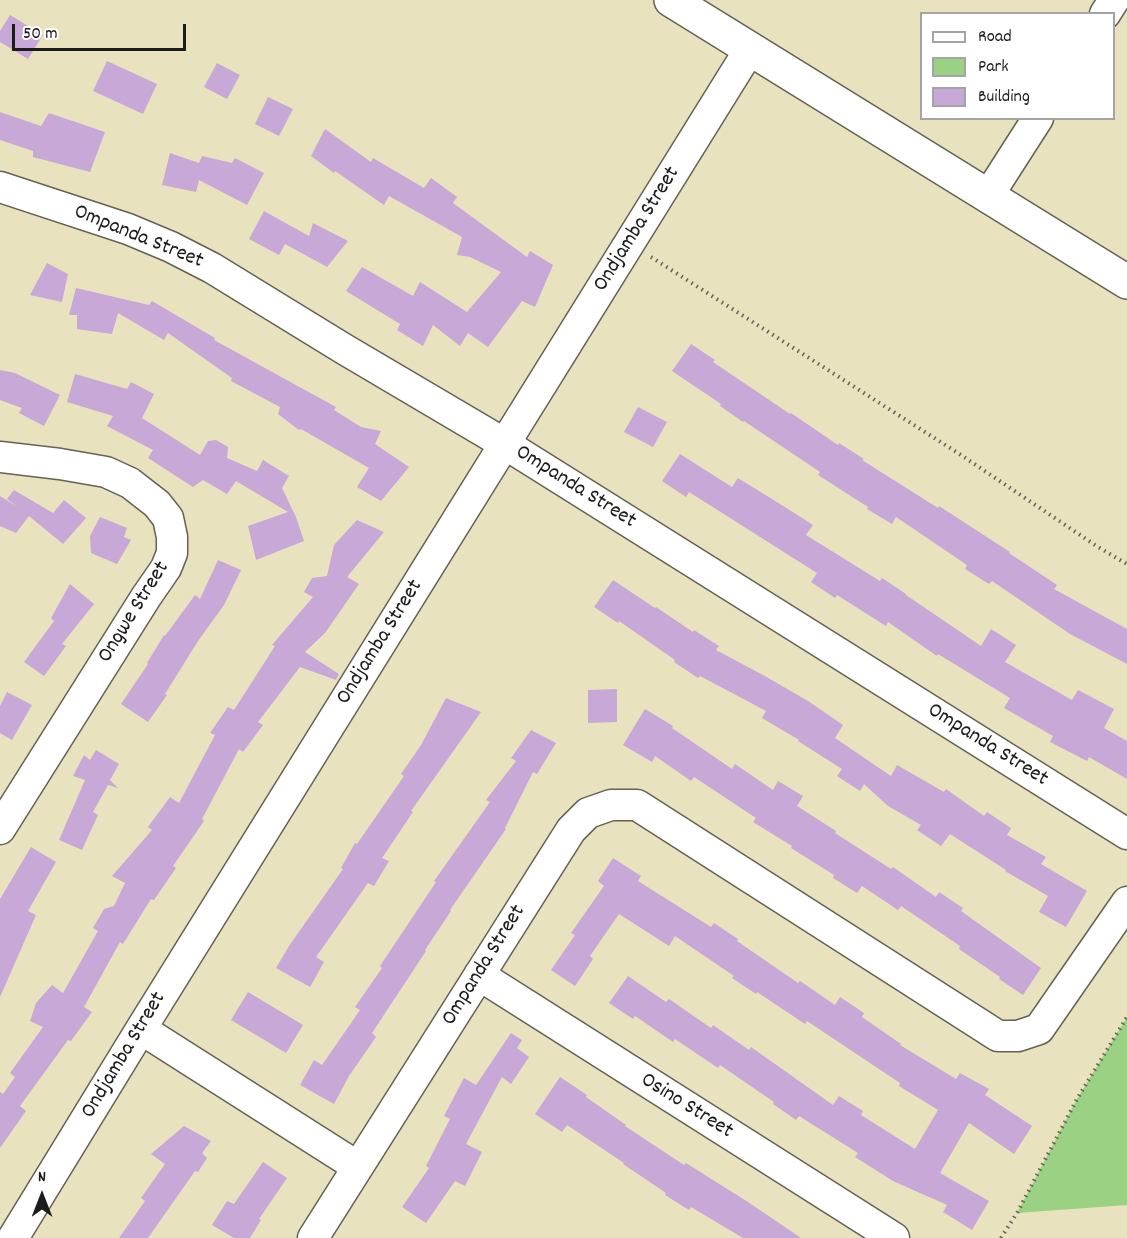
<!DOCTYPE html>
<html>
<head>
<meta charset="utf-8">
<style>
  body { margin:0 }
  #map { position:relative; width:1127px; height:1238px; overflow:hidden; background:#e9e2bf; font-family:Dekko,sans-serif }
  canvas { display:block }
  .legend { position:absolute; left:920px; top:12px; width:195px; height:108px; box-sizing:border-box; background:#fff; border:2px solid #a4a4a4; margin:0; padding:8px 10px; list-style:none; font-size:18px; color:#1c1c1c }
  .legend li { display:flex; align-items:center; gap:12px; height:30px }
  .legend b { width:30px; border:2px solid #a4a4a4 }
  .north { position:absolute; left:12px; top:1166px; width:60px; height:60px; -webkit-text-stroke:4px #fff; paint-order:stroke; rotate:0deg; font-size:16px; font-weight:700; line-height:24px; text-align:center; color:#1c1c1c }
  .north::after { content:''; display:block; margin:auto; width:21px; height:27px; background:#1c1c1c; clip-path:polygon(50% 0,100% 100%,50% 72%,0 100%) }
  .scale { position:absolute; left:12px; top:24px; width:174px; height:27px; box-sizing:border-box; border:3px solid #1c1c1c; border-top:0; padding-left:8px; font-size:18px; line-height:21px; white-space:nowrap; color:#1c1c1c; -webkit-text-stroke:4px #fff; paint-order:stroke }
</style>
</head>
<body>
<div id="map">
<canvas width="1127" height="1238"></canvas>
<ul class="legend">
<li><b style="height:8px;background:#fff"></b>Road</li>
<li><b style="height:16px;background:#9bd182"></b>Park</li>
<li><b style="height:16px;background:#c7a8d7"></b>Building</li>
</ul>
<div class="north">N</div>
<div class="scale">50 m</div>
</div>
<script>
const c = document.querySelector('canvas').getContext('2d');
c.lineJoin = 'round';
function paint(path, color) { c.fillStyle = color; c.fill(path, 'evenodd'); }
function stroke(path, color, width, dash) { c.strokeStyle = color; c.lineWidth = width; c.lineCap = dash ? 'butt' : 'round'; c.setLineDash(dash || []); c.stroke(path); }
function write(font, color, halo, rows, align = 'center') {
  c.font = font + ' Dekko,sans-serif'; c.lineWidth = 5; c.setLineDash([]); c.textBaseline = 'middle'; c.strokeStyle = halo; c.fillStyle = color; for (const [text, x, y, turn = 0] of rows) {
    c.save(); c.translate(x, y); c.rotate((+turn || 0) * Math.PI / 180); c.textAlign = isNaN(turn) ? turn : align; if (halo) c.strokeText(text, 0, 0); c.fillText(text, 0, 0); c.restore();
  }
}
paint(new Path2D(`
  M1127,1017v188l-110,8 60,-114z`), '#9bd182');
paint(new Path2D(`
  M10,15l33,20 -15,24 -28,-17v-11z
  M107,61l50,23 -14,30 -50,-23z
  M217,63l23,12 -13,24 -23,-12z
  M268,97l25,12 -14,27 -24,-12z
  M0,112l41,14 8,-13 56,19 -15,40 -57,-15v-6l-33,-11z
  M325,129l46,33 2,-4 51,30 7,-10 26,19 -4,6 74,54 3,-6 23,14 -18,42 -13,-6 -34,46 -20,-14 -8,13 -27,-21 -10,21 -26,-16 3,-6 -54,-33 16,-24 51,29 7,-14 47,30 34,-40 -31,-15 -13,-2 5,-18 -73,-41 -5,9 -49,-34 -1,2 -23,-17z
  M170,153l29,10 3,-7 30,7 3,-5 29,15 -17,32 -48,-25 -3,12 -34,-7z
  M264,211l45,25 4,-13 35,18 -21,26 -42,-23 -6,11 -30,-16z
  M47,263l21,11 -6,28 -32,-7z
  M76,288l73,17 3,-4 63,37 -1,2 122,67 -2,3 27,17 20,4 -6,13 34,23 -28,34 -24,-14 12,-19 -68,-39 -2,1 -21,-16 2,-7 -49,-26 1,-3 -64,-45 -4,7 -46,-27 -6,21 -35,-5v-14h-8z
  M691,344l24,16 -2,2 77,52 1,-1 47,32 1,-2 25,16 -2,1 76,48 1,-2 71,46 -1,1 48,32 -3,4 73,40v35l-57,-30 -78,-53 -3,3 -24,-15 2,-4 -71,-48 -4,7 -25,-15 1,-2 -50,-32 2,-3 -76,-51 -1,1 -23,-16 1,-2 -49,-33z
  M0,370l15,3 45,22 -16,31 -25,-13 3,-5 -22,-8z
  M75,374l52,15 4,-7 23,12 -12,24 58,37 8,-14 8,-1 12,7 -1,11 30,13 6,-11 26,16 -7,12 14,29 8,24 -48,19 -8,-34 40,-14 -52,-31 -9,13 -24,-14 -10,7 -45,-29 5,-8 -46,-24 6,-10 -46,-14z
  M638,407l29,15 -14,25 -29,-15z
  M680,454l52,33 6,-9 50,31 25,16 -7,10 74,46 2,-3 24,16v1l75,51 10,-17 25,16 -11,17 67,38 6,-10 36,19 -10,19 23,13v38l-38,-22 -2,4 -37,-19 3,-6 -49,-28 6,-10 -72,-44 -1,2 -49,-34 -2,4 -49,-31 -2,3 -24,-16 6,-9 -128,-81 -3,5 -24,-16z
  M14,490l39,23 11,-13 22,18 -23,26 -34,-28 -13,17 -16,-7v-30l16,10 -9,-7z
  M100,517l27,11 -3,9 7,3 -14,24 -26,-11 -1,-17z
  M357,520l27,12 -37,45 12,7 -34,49 -20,19 34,22 -3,6 -36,-13 -42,55 5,3 -20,27 -4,-3 -37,70 2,2 -31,45 3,2 -22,32 -3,-1 -28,45 -3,-2 -36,65 8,5 -21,29 -3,-1 -48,66 6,5 -26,37v-56l3,2 12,-17 -5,-4 33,-46 -13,-6 6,-18 16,-18 11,8 35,-62 -5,-3 11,-19 10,-3 11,-23 -13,-7 40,-46 -4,-3 22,-30 9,6 36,-68 -5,-2 18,-26 6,3 41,-64 -3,-1 41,-48 -9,-5 8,-14 15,-2 7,-31z
  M218,560l23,10 -17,35 -26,36 -33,53 2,1 -19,27 -27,-18 27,-40 -1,-1 17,-28 1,1 30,-41 5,4z
  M613,580l42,28 1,-1 37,25 1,-2 25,16 -3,4 47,25 45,26 35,24 -8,13 56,38 6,-11 47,27 2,-3 38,27 3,-4 24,16 -4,7 39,22 -5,7 46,27 -21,36 -27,-15 9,-16 -43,-25 1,-1 -56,-36 -9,12 -24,-16 4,-5 -33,-19 -24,-22 -4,7 -23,-15 5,-7 -44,-28 1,-1 -37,-22 4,-7 -66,-35 -2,2 -24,-16 1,-2 -56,-39 -1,2 -24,-16z
  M70,584l24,20 -32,40 4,2 -22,30 -20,-14 30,-41 -3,-3z
  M617,689v33l-29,1v-33z
  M7,692l25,13 -20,35 -12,-7v-27z
  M446,698l35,14 -70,99 2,1 -31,46 7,3 -15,25 -6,-3 -52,74 8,5 -14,25 -34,-19 13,-22 54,-77 -2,-1 14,-25 2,1 47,-68 -3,-2 20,-29z
  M645,709l28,17 -1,2 60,41 3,-5 38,26 5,-9 25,15 -6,10 39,25 -1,2 56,36 2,-2 43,30 3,-5 24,16 -2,3 80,57 -18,27 -24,-16 1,-2 -41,-28 1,-3 -59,-40 -3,4 -36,-24 -5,7 -24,-15 1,-3 -43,-27 1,-2 -39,-24 3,-4 -62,-41 -3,4 -36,-25 -3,6 -29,-17z
  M531,730l25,13 -19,31 -4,-2 -28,56 1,1 -56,81 1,1 -26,39 1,1 -54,82 4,4 -27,39 -15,28 -34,-19 14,-25 8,5 38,-55 -5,-3 27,-39 -2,-2 56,-84 -2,-1 56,-79 -4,-2 30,-39 -5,-3z
  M96,750l23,14 -9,16 8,8 -10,-3 -15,27 5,3 -16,35 -23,-10 26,-60 -12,-4 11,-21 6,5z
  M31,847l25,15 -28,49 8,4 -36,82v-98z
  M613,858l28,18 -3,5 73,46 3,-4 24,16 -1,2 61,42 2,-2 35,24 5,-8 24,16 -2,4 39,27 -1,1 56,34 4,-6 29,16 -4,6 47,31 -18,28 -45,-31 -29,50 49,28 -17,29 -29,-18 4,-7 -54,-24 -38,-24 3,-4 -59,-37 -3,4 -23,-16 1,-2 -54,-37 -2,3 -43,-29 -2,3 -38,-26 -2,3 -24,-16 19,-27 38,26 3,-3 42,29 2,-3 36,25 2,-3 82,58 6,-9 24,15 -2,4 54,34 23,-39 -39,-24 1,-3 -93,-62 -2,3 -48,-32 -1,2 -24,-16 2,-2 -59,-40 -6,10 -50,-32 -29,42 3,3 -18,27 -24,-16 24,-35 -4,-2 33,-47 -6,-5z
  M248,992l55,33 -17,28 -55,-33z
  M511,1033l11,7 -5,8 12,9 -18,27 -9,-7 -36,67 16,8 -17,34 -10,-5 -29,42 -24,-16 27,-39 -3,-2 24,-47 -6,-3 20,-38 12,7z
  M560,1077l27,18 -1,2 40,28 -1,1 59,39 2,-2 62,39 53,36h-58l-52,-31 -2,3 -24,-15 1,-2 -43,-29 1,-1 -57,-38 -5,7 -27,-18z
  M184,1126l27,15 -9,12 5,5 -9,14 -3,-1 -47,67h-29l26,-37 -4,-3 24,-34 -14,-10z
  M263,1162l24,16 -28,41 2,1 -11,18h-16l-22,-13 15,-24 7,3z`), '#c7a8d7');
const minor = new Path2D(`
  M1105,14l9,-14
  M0,187l128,42 43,18 41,21 132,81 161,95 622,390
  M988,196l50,-78
  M0,457l60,7 46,8 24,11 27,21 11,14 4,19v16l-6,15 -20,29 -146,232
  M479,975l415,263
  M141,1029l217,138
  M13,1238l128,-209 609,-980
  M313,1238l258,-408 17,-17 23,-8h26l361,231h20l21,-7 88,-127`);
const major = new Path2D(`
  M671,0l456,282`);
stroke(minor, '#646155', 33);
stroke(major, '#646155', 36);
stroke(new Path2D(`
  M651,257l310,198 137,92 29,17
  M1001,1238l16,-25 60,-114 50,-82`), '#646155', 4, [1.5, 4.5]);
stroke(minor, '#fff', 30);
stroke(major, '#fff', 33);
write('22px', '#1c1c1c', '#fff', [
  ["Ondjamba Street",638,230,-58],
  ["Ompanda Street",138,238,22],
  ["Ompanda Street",575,488,32],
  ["Ongwe Street",135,613,-58],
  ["Ondjamba Street",381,643,-58],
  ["Ompanda Street",987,746,32],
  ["Ompanda Street",485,966,-58],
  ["Ondjamba Street",125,1056,-59],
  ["Osino Street",686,1107,32]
]);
</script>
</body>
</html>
